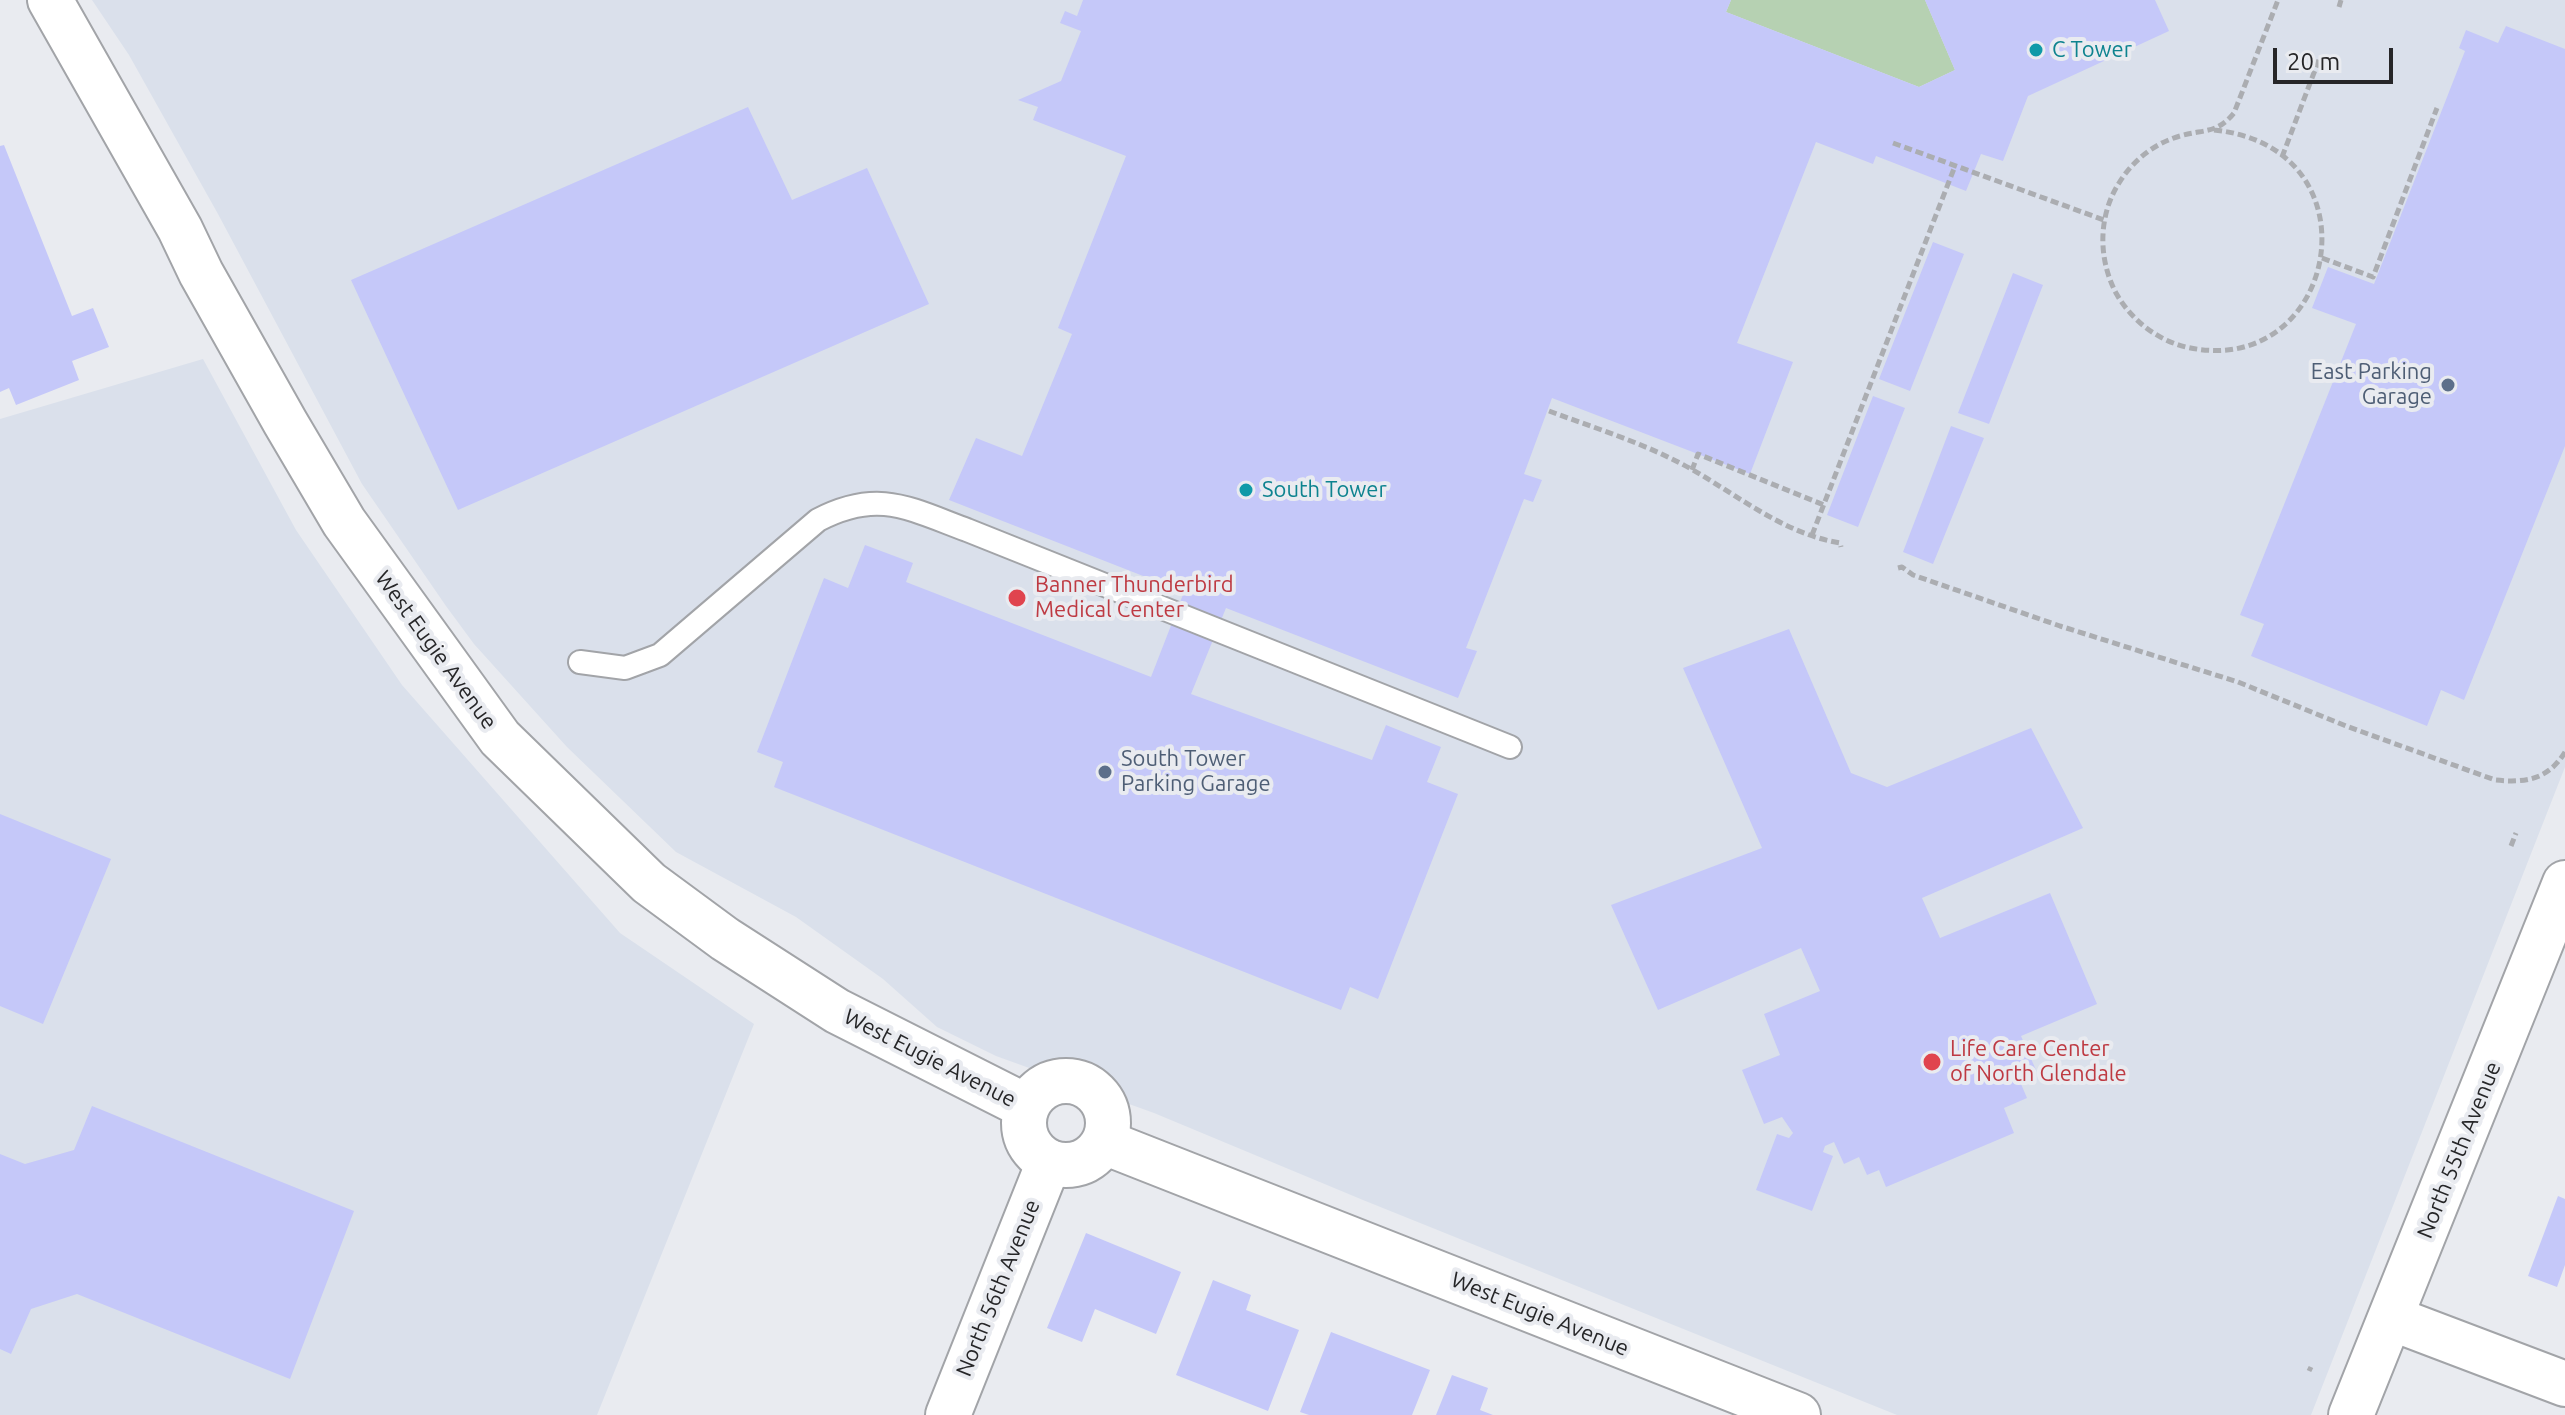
<!DOCTYPE html>
<html>
<head>
<meta charset="utf-8">
<style>
  body { margin:0 }
  #map { position:relative; width:2565px; height:1415px; overflow:hidden; background:#e9ebf0; font-family:Ubuntu,sans-serif }
  canvas { display:block }
  .scale { position:absolute; left:2273px; top:48px; width:120px; height:36px; box-sizing:border-box; border:4px solid #262628; border-top:0; padding-left:10px; font-size:24px; line-height:28px; white-space:nowrap; color:#262628; -webkit-text-stroke:6px #e9ebf0; paint-order:stroke }
</style>
</head>
<body>
<div id="map">
<canvas width="2565" height="1415"></canvas>
<div class="scale">20 m</div>
</div>
<script>
const c = document.querySelector('canvas').getContext('2d');
c.lineJoin = 'round';
function paint(path, color) { c.fillStyle = color; c.fill(path, 'evenodd'); }
function stroke(path, color, width, dash) { c.strokeStyle = color; c.lineWidth = width; c.lineCap = dash ? 'butt' : 'round'; c.setLineDash(dash || []); c.stroke(path); }
function write(font, color, halo, rows, align = 'center') {
  c.font = font + ' Ubuntu,sans-serif'; c.lineWidth = 8; c.setLineDash([]); c.textBaseline = 'middle'; c.strokeStyle = halo; c.fillStyle = color; for (const [text, x, y, turn = 0] of rows) {
    c.save(); c.translate(x, y); c.rotate((+turn || 0) * Math.PI / 180); c.textAlign = isNaN(turn) ? turn : align; if (halo) c.strokeText(text, 0, 0); c.fillText(text, 0, 0); c.restore();
  }
}
paint(new Path2D(`
  M92,0h2473v767l-254,648h-414l-534,-215 -209,-87 -158,-57 -59,-29 -54,-48 -87,-62 -120,-65 -109,-105 -93,-103 -28,-38 -84,-122 -144,-270 -89,-159z
  M203,359l93,171 106,155 218,248 134,91 -157,391h-597v-996z`), '#dae0eb');
paint(new Path2D(`
  M1731,0h194l30,70 -36,17 -193,-75z`), '#b6d1b2');
paint(new Path2D(`
  M1083,0h648l-5,12 193,75 36,-17 -30,-70h230l14,31 -141,65 -25,65 -22,-7 -15,37 -90,-35 -3,8 -57,-22 -79,201 56,19 -43,112 -198,-76 -28,76 18,6 -9,22 -9,-3 -58,149 11,3 -19,47 -232,-90 -35,86 181,66 14,-35 55,22 -14,35 31,12 -80,205 -28,-12 -9,23 -567,-223 9,-25 -26,-10 67,-174 24,10 17,-43 48,18 -7,19 245,95 33,-85 -235,-92 27,-62 46,18 50,-122 -14,-6 68,-172 -93,-36 5,-13 -20,-7 43,-19 20,-50 -21,-8 5,-12 12,5z
  M2506,26l59,23v397l-101,254 -23,-10 -14,36 -176,-70 13,-32 -24,-9 116,-291 -44,-16 16,-41 46,17 91,-233 -6,-3 7,-18 32,13z
  M748,107l44,93 75,-32 62,136 -471,206 -107,-230z
  M4,145l68,171 21,-8 16,39 -37,14 7,19 -63,25 -7,-17 -9,4v-246z
  M1933,242l31,12 -54,137 -31,-12z
  M2013,273l30,12 -54,139 -31,-11z
  M1873,396l32,12 -47,119 -31,-12z
  M1951,426l33,12 -51,126 -30,-12z
  M1789,629l62,144 36,14 144,-59 52,100 -161,70 18,40 110,-45 47,111 -76,32 15,34 -18,7 9,21 -23,10 10,25 -128,54 -7,-17 -12,5 -8,-18 -15,7 -10,-22 -9,4 -2,6 10,4 -21,55 -56,-21 21,-56 12,4 4,-5 -11,-16 -18,7 -22,-54 38,-15 -16,-41 56,-23 -19,-43 -143,62 -47,-105 151,-57 -79,-180z
  M0,814l111,45 -68,165 -43,-18z
  M92,1106l262,105 -64,168 -213,-85 -46,15 -20,45 -11,-5v-195l25,10 49,-14z
  M2558,1196l7,3v66l-8,22 -29,-11z
  M1086,1233l95,39 -25,62 -61,-25 -13,33 -35,-14z
  M1213,1280l38,15 -5,15 53,20 -31,81 -92,-36z
  M1331,1332l99,38 -18,45h-103l-9,-3z
  M1452,1375l36,13 -8,22 13,5h-57z`), '#c5c8f9');
const lane = new Path2D(`
  M580,662l45,6 35,-13 158,-135c60,-31 90,-12 149,10l543,217`);
const street = new Path2D(`
  M2391,1318l174,66
  M948,1415l101,-253`);
const secondary = new Path2D(`
  M50,0l130,229 21,44 84,149 59,100 156,216 149,145 76,56 112,72 190,96
  M1024 1123a42 42 0 1 1 84 0a42 42 0 1 1-84 0Z
  M1104,1142l694,273
  M2351,1415l214,-532`);
stroke(lane, '#a2a4a8', 26);
stroke(street, '#a2a4a8', 48);
stroke(secondary, '#a2a4a8', 48);
stroke(new Path2D(`
  M2339,7l2,-7
  M2214,130c169,17 124,252 -28,217 -29,-7 -55,-27 -70,-54 -18,-34 -18,-77 3,-110 14,-23 36,-40 61,-47 24,-7 37,-2 54,-23l44,-113
  M1893,143l211,77
  M2282,157l38,-100
  M2322,258l51,19 64,-169
  M1549,411c40,15 82,28 121,47 57,27 105,74 170,85l1,4
  M1692,470l6,-16 126,51
  M1812,535l143,-369
  M1898,568l4,-1 11,8 147,51 178,56 108,44 149,54c30,3 53,0 70,-28
  M2511,846l5,-13
  M2309,1371l2,-4`), '#abadb1', 5, [8, 4]);
stroke(lane, '#fff', 22);
stroke(street, '#fff', 44);
stroke(secondary, '#fff', 44);
for (const [x, y, r, color] of [
  [2036,50,8,"#0f9aa8"],
  [2448,385,8,"#5c6f8a"],
  [1246,490,8,"#0f9aa8"],
  [1017,598,10,"#e0444e"],
  [1105,772,8,"#5c6f8a"],
  [1932,1062,10,"#e0444e"]
]) { const dot = new Path2D(); dot.arc(x, y, r, 0, 2 * Math.PI); c.fillStyle = color; c.fill(dot); stroke(dot, '#e9ebf0', 3); }
write('22px', '#0d838f', '#e9ebf0', [
  ["C Tower",2052,50],
  ["South Tower",1262,490]
], 'left');
write('22px', '#4e5e75', '#e9ebf0', [
  ["East Parking",2432,372],
  ["Garage",2432,397],
  ["South Tower",1121,759,"left"],
  ["Parking Garage",1121,784,"left"]
], 'right');
write('22px', '#be3a42', '#e9ebf0', [
  ["Banner Thunderbird",1035,585],
  ["Medical Center",1035,610],
  ["Life Care Center",1950,1049],
  ["of North Glendale",1950,1074]
], 'left');
write('22px', '#262628', '#e9ebf0', [
  ["West Eugie Avenue",436,650,54],
  ["West Eugie Avenue",930,1058,27],
  ["North 55th Avenue",2459,1150,-68],
  ["North 56th Avenue",998,1288,-68],
  ["West Eugie Avenue",1540,1314,22]
]);
</script>
</body>
</html>
